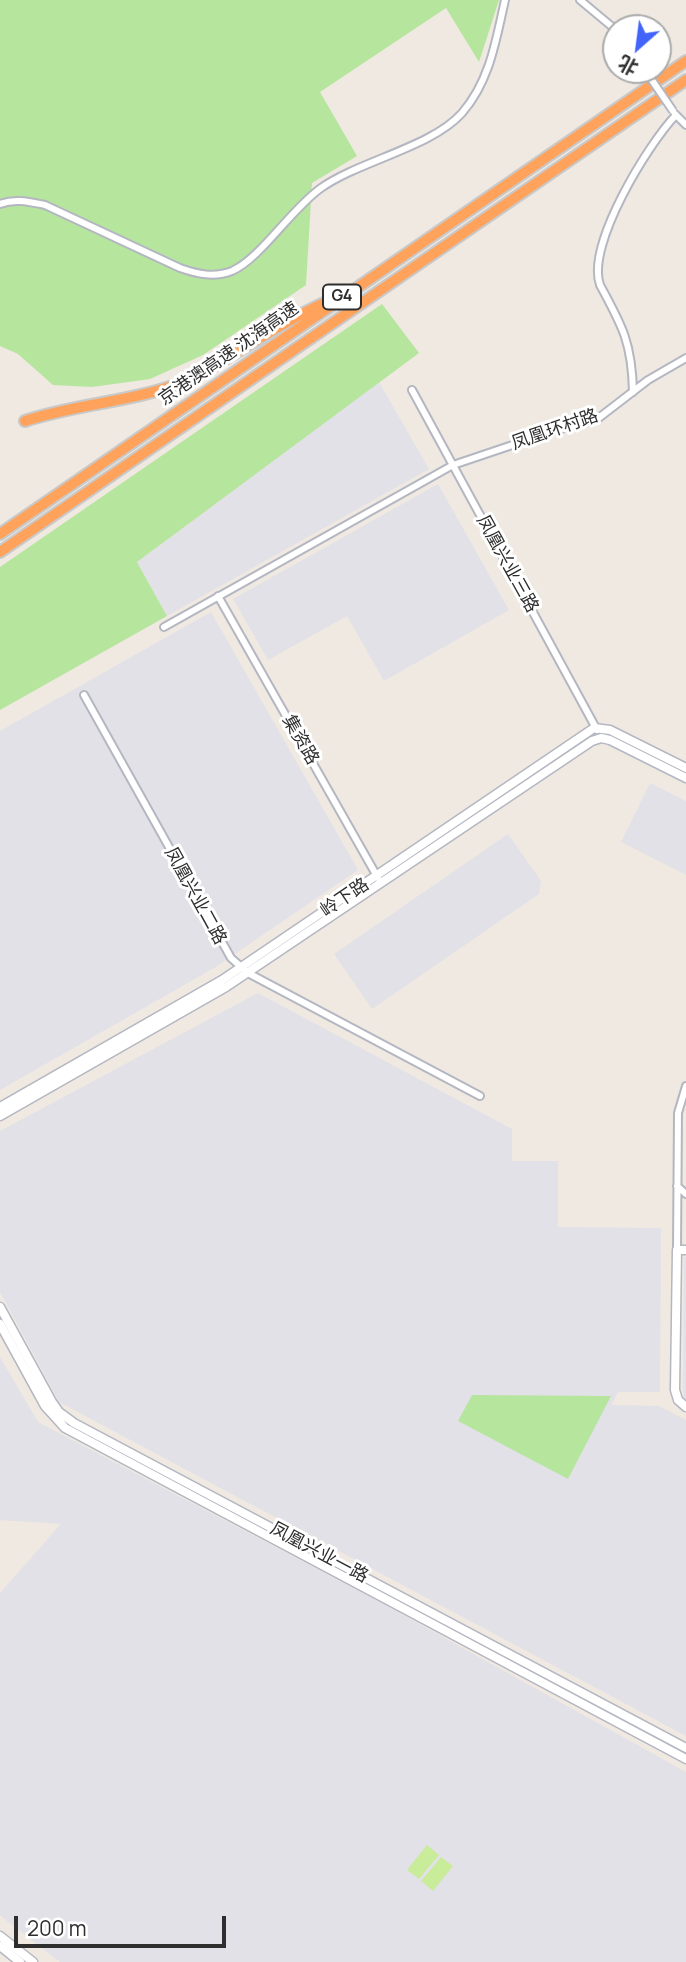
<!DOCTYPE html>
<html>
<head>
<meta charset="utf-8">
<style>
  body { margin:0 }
  #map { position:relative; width:686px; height:1962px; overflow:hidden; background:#efe9e1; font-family:Manrope,"Noto Sans SC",sans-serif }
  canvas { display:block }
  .north { position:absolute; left:602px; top:14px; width:70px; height:70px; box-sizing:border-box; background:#fff; border:2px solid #ababab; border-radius:50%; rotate:208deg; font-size:19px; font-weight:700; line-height:28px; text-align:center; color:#2e2e2e }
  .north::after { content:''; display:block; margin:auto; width:24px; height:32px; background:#4264fb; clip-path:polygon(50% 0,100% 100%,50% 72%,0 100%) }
  .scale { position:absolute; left:14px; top:1916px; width:212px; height:32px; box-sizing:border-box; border:4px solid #2e2e2e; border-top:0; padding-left:9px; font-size:21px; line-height:24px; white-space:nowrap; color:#2e2e2e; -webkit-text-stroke:5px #fff; paint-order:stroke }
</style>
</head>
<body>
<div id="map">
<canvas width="686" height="1962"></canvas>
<div class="north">北</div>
<div class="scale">200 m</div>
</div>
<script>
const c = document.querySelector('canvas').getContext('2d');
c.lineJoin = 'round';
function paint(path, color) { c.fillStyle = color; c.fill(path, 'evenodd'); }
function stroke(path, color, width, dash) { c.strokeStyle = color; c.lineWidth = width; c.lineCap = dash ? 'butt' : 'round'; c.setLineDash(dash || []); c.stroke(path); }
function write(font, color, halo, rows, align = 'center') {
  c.font = font + ' Manrope,"Noto Sans SC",sans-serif'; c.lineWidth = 6; c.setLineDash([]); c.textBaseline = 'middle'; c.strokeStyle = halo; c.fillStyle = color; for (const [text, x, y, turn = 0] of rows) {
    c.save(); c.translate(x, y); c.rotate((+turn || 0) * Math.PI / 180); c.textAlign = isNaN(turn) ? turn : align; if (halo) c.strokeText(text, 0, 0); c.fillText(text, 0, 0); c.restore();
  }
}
paint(new Path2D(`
  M379,382l50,87 -262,147 -30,-54z
  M438,484l71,126 -125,71 -37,-65 -79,44 -35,-61z
  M211,612l147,258 -144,98 -214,122v-359z
  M650,783l36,18v74l-65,-33z
  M508,834l33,47 -2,13 -167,115 -38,-55z
  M258,993l254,136v32h46v66l103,1 -1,164h-42l-7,13 48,1 27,14v316l-627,-334 -59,-110v-161z
  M684,1257h2v145l-3,-1z
  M0,1357l38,65 340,179 308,171v190h-626l-53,-41 -7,-6v-322l61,-69 -61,-4z`), '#e3e1e8');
paint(new Path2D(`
  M0,0h499l-20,62 -33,-54 -126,84 37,64 -45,27 -6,102 -103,70 -53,24 -58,8 -39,-2 -35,-31 -18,-8z
  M382,304l37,49 -282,209 30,54 -167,94v-143z
  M472,1395l139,1 -43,83 -110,-58z`), '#b6e59e');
paint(new Path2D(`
  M427,1845l12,10 -20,24 -12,-9z
  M441,1857l12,9 -20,25 -12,-10z`), '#c9ec9a');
const minor = new Path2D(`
  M580,0l36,30
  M675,114l11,11
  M0,204c15,-6 30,-2 45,1l135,63c17,6 34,10 52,3 29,-13 59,-62 89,-83 38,-27 111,-41 141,-75 28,-32 34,-73 43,-113
  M412,390l185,340
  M633,392c-1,-48 -10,-65 -33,-107 -14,-40 48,-141 76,-170
  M218,596l160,282
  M164,627l289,-162 104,-35 39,-10 52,-40 38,-22
  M84,695l147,263 17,15 232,123
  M677,1186l9,8
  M677,1250l1,-137 8,-27`);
const tertiary = new Path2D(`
  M0,1107l222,-127 372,-252 16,2 76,38
  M0,1116l226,-129 366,-246 9,-3 9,2 76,38
  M686,1250h-9l-2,140 3,10 8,7
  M0,1307l52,95 7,10 15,11 612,325
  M0,1324l45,82 20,22 621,331
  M0,1936l33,26
  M0,1946l20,16`);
const motorway = new Path2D(`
  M25,421c51,-17 106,-19 156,-38 22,-9 41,-22 61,-34 27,-17 54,-33 84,-47
  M0,534l686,-473
  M0,552l686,-472`);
stroke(minor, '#b4b7c1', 10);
stroke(tertiary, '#b4b7c1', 11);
stroke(motorway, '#c9c9c9', 14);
stroke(minor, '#fff', 6);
stroke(tertiary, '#fff', 8);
stroke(motorway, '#ffa35c', 10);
const minorBridge = new Path2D(`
  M645,70l28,41`);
stroke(minorBridge, '#b4b7c1', 10, []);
stroke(minorBridge, '#fff', 6);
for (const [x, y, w] of [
  [342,297,38]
]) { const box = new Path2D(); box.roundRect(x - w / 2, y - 12.5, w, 25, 5); c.fillStyle = '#fff'; c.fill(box); stroke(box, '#2e2e2e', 2); }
write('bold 16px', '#2e2e2e', null, [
  ["G4",342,297]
]);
write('18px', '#2e2e2e', '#fff', [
  ["京港澳高速 沈海高速",229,354,-35],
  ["凤凰环村路",555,430,-19],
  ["凤凰兴业三路",507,564,61],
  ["集资路",300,740,60],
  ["凤凰兴业二路",195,896,61],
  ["岭下路",345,898,-34],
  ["凤凰兴业一路",319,1553,28]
]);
</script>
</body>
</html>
